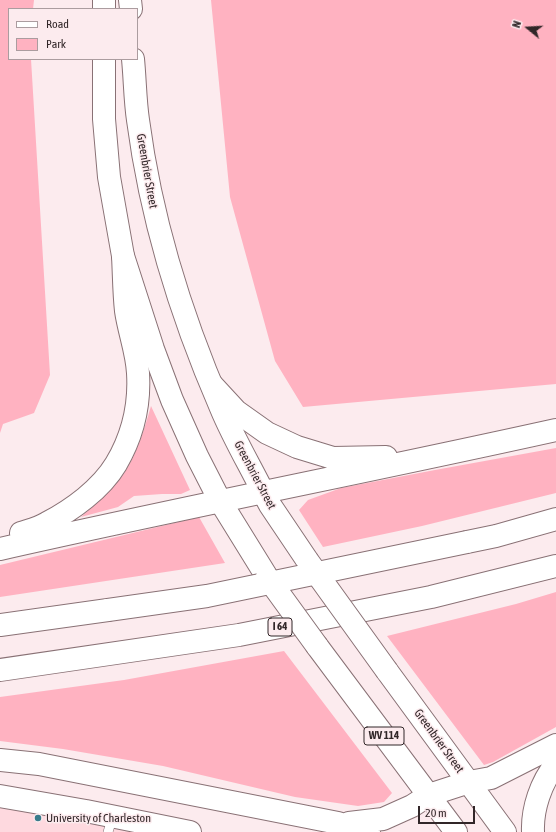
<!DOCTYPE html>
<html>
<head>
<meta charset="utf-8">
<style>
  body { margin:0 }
  #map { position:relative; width:556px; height:832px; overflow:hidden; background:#fcebee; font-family:"Asap Condensed",sans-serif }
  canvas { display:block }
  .legend { position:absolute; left:8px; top:8px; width:130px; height:52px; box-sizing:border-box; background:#fcebee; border:1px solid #ab9c9f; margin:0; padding:5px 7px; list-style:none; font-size:12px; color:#312628 }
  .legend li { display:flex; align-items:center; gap:8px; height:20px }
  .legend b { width:20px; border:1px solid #ab9c9f }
  .north { position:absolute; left:508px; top:8px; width:40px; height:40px; -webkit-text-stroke:3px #fcebee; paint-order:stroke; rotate:288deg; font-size:11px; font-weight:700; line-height:16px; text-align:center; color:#312628 }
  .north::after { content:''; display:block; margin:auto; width:14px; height:18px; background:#312628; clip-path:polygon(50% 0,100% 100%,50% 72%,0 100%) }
  .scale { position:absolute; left:418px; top:806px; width:57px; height:18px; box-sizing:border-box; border:2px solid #312628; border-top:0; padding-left:5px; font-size:12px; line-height:14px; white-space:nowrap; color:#312628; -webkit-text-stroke:3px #fcebee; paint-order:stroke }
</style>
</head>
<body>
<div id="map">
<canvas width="556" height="832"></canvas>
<ul class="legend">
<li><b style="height:5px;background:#fff"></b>Road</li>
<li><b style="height:11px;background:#ffb2c1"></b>Park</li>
</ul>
<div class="north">N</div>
<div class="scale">20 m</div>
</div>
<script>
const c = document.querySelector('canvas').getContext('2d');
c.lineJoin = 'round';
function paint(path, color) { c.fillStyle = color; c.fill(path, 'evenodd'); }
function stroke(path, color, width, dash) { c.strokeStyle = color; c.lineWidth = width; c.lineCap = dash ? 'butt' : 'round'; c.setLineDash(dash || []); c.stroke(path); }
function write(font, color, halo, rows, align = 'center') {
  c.font = font + ' "Asap Condensed",sans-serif'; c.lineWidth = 3; c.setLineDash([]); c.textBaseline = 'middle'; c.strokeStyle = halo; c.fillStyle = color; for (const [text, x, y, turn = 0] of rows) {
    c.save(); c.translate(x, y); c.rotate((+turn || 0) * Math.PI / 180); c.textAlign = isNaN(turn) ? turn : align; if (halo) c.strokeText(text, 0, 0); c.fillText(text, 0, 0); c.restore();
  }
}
paint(new Path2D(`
  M0,804l150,28h-150z`), '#fed9df');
paint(new Path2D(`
  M0,0h34l-1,9h-24v50h22l19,316 -16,38 -31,11 -3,9z
  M211,0h345v384l-253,23 -28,-46 -45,-164z
  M151,406l39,84 -9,4h-19l-28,2 -16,11 -37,10c15,-13 30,-26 42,-42 14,-21 21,-45 28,-69z
  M556,448v45l-134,33 -99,21 -24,-37 9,-10 33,-12 94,-18z
  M199,517l26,46 -225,34v-32z
  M556,592v135l-63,35 -9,3 -97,-129 129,-32z
  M284,651l108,142 -8,9 -26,4 -63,-9 -132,-31 -100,-17 -63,-8v-44l124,-17z`), '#ffb2c1');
const lane = new Path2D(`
  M108,832l5,-16`);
const secondary = new Path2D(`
  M104,0v9
  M130,0l1,9
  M104,59v60l5,58 14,79 30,93 19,51 25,56 23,45
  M133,59c2,20 2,41 5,61 13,99 43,196 83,288 12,29 28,56 42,84
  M0,796l86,15 104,21`);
const primary = new Path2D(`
  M263,492l7,13 37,55
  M220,501l47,76
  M317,646l139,186
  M387,671l118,161`);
const highway = new Path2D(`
  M212,385l24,26 31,22 30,14 36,11 53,-1
  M21,533c9,-3 18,-5 26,-10 25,-13 54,-34 69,-59 16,-27 24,-59 22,-91 -1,-21 -9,-41 -12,-62 -2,-18 -2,-37 -3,-55
  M467,542l29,-6 60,-17
  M0,549c185,-42 371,-78 556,-119
  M0,625l108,-15
  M0,670l239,-35 192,-38 125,-31
  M0,760l39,4 299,59 31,9
  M349,823l34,-4 29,-13 17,-11 40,-13 22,-4 65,-33
  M533,832c-1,-23 8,-50 23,-68`);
stroke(lane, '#897175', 10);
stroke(secondary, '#897175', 24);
stroke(primary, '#897175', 24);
stroke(highway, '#897175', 24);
stroke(lane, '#fff', 9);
stroke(secondary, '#fff', 22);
stroke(primary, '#fff', 22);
stroke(highway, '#fff', 22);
const primaryBridge = new Path2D(`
  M307,560l80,111
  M267,577l50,69`);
const highwayBridge = new Path2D(`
  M108,610l99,-14 260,-54`);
stroke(primaryBridge, '#897175', 24, []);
stroke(highwayBridge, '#897175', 24, []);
stroke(primaryBridge, '#fff', 22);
stroke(highwayBridge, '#fff', 22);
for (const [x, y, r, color] of [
  [38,818,4,"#387b8b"]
]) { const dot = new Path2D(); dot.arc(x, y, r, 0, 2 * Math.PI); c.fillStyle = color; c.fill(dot); stroke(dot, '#fcebee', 1.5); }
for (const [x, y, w] of [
  [280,627,24],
  [384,736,40]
]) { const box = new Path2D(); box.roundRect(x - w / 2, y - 9, w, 18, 3); c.fillStyle = '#fcebee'; c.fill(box); stroke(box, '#312628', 1); }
write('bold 11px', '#312628', null, [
  ["I 64",280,627],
  ["WV 114",384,736]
]);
write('12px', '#312628', '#fcebee', [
  ["Greenbrier Street",147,171,80],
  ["Greenbrier Street",255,475,62],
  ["Greenbrier Street",439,741,54]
]);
write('12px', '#312628', '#fcebee', [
  ["University of Charleston",46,818]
], 'left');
</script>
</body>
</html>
